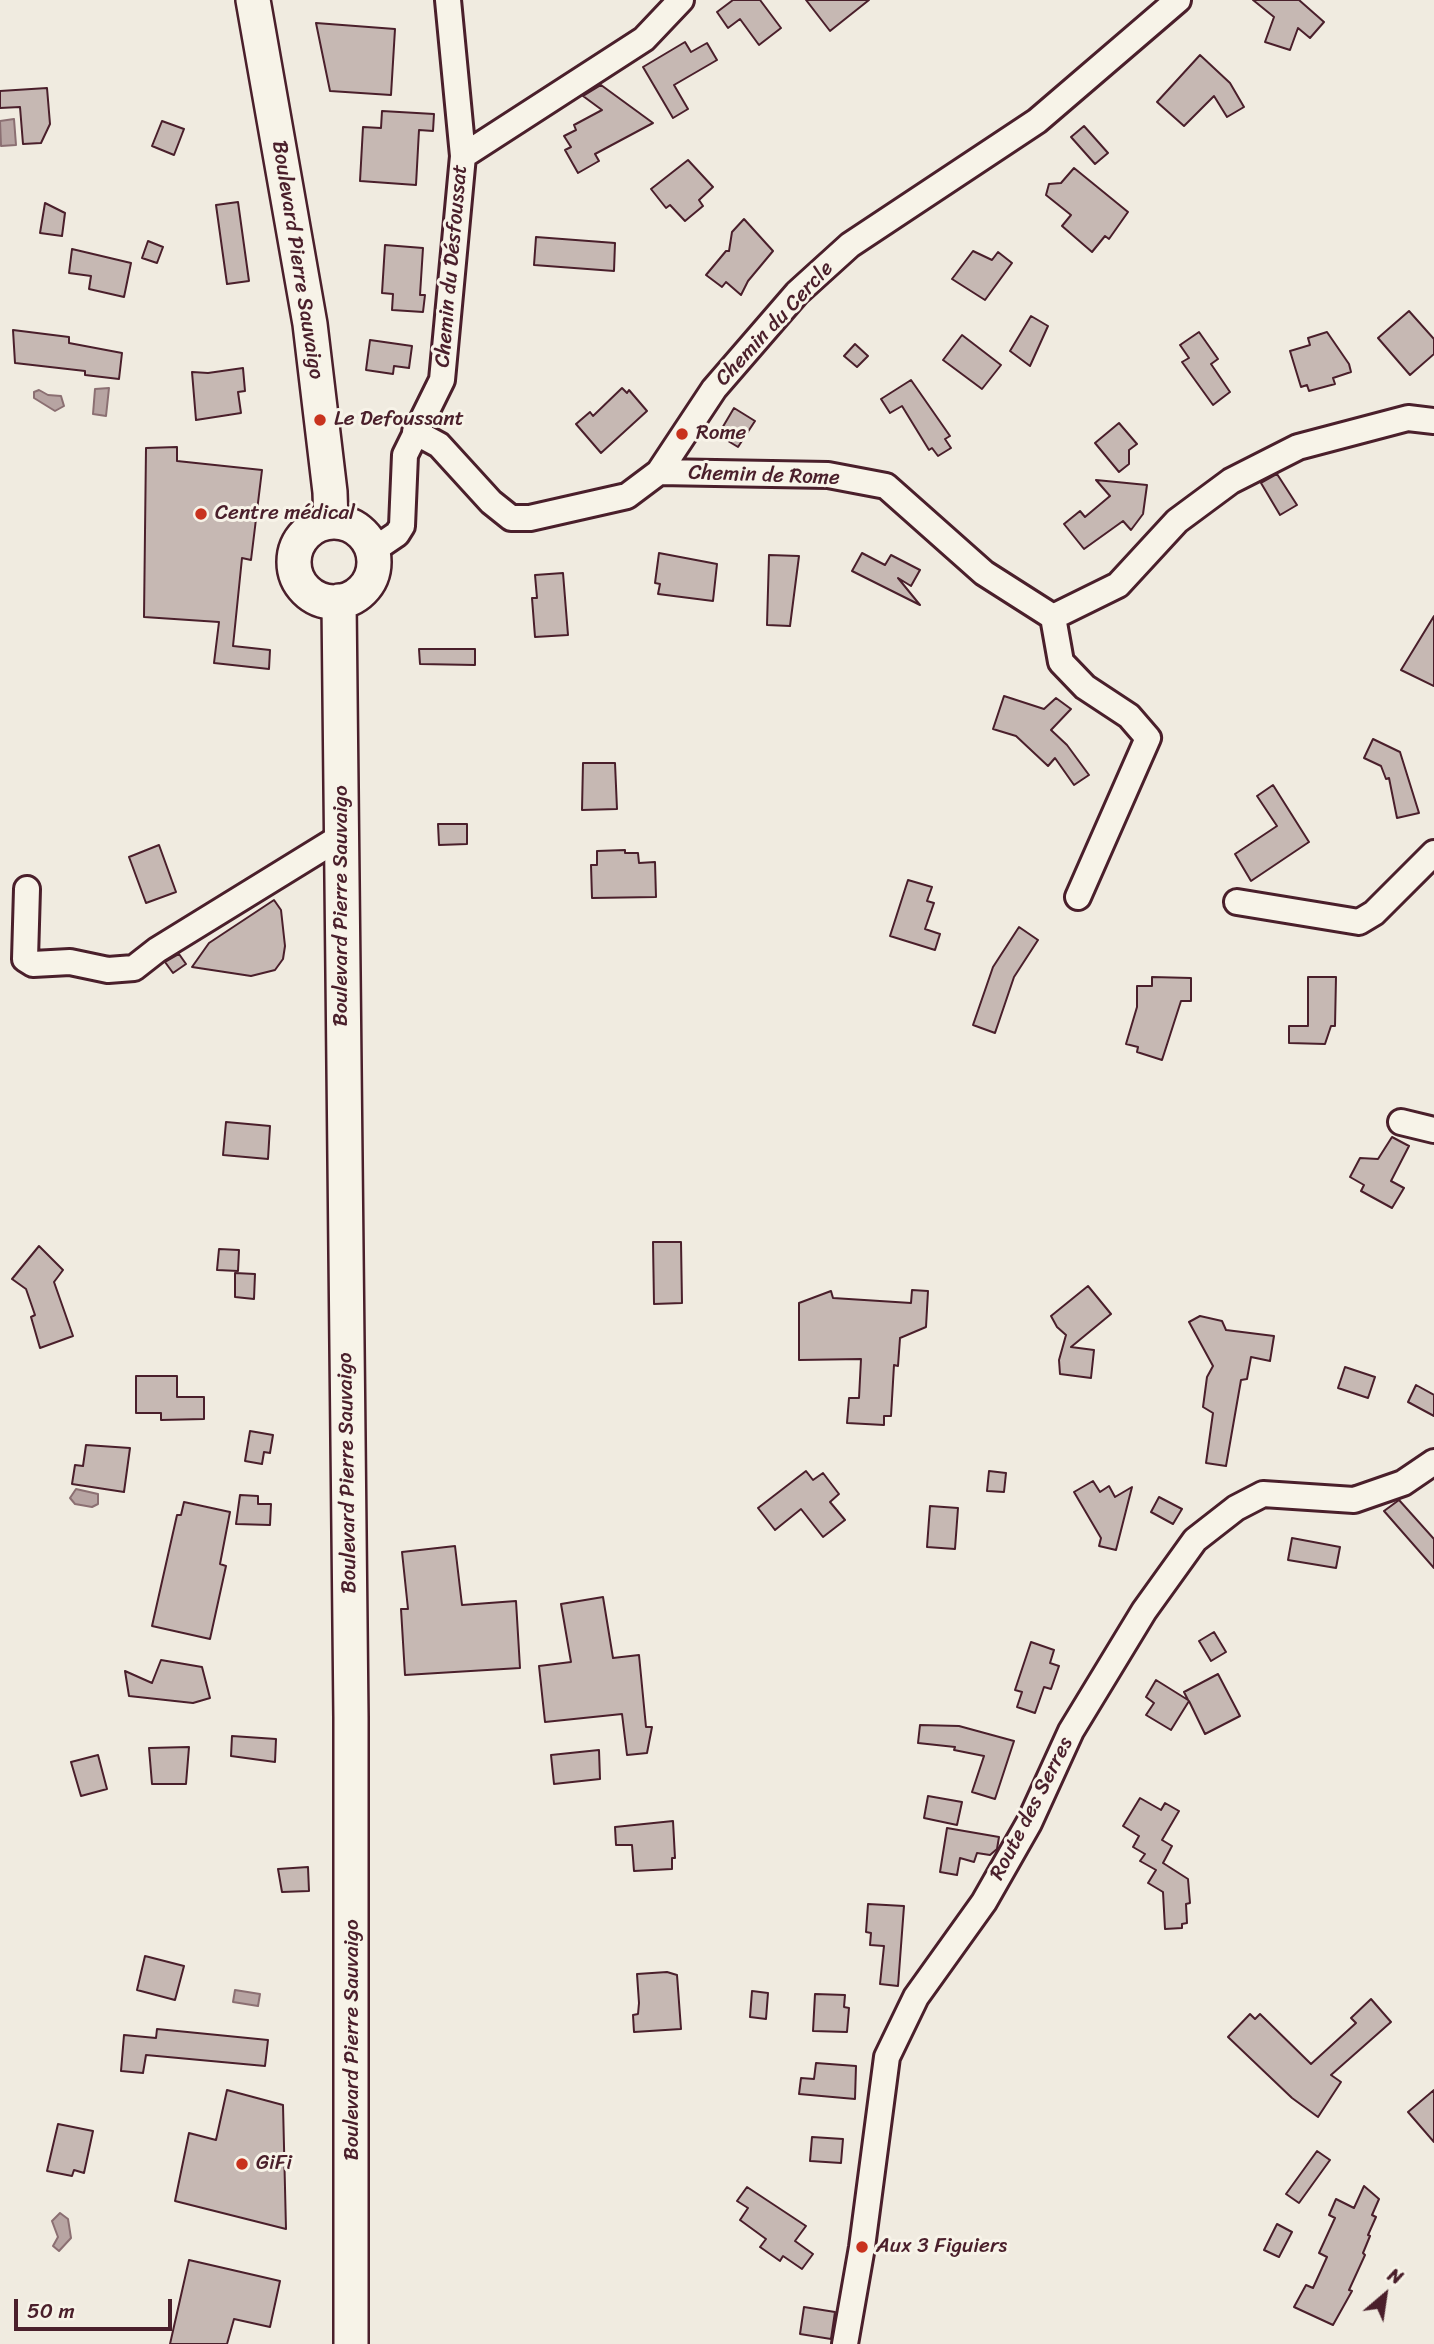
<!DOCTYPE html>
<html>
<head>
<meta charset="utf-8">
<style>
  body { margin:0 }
  #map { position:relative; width:1434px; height:2344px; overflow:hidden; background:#f0ebe0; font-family:Sriracha,sans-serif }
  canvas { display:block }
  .north { position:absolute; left:1350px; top:2260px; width:70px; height:70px; -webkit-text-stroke:5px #f7f3e8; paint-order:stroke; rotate:29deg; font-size:19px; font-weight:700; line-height:28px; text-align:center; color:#4a1f2b }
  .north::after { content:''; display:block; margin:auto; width:24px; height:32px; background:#4a1f2b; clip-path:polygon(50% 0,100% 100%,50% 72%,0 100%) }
  .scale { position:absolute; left:14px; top:2299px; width:158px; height:32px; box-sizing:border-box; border:4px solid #4a1f2b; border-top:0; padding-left:9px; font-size:21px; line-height:24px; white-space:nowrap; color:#4a1f2b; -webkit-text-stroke:5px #f7f3e8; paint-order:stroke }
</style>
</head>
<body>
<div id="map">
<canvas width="1434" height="2344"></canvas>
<div class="north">N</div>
<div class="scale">50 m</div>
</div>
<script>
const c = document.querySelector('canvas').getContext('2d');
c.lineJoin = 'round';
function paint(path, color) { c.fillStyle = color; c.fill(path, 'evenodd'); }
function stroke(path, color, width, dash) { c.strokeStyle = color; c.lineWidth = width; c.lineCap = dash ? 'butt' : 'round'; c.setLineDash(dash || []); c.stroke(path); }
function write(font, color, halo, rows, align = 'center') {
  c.font = font + ' Sriracha,sans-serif'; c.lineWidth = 6; c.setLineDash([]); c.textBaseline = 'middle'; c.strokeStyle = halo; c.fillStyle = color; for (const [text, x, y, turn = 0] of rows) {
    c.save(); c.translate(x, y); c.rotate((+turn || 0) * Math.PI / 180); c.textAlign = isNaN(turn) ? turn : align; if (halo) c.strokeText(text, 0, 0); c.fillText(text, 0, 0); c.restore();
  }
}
const water = new Path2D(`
  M14,119l2,26 -15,1 -1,-25z
  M109,388l-3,28 -13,-2 2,-25z
  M39,390l9,5 13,1 3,10 -9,5 -21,-13v-6z
  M76,1489l22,5v10l-6,3 -17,-3 -5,-6z
  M235,1990l25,4 -2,12 -25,-4z
  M60,2213l8,6 3,19 -12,13 -6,-5 5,-9 -6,-16z`);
paint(water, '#b7a4a2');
stroke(water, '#8b6f72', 2);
const building = new Path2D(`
  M733,0h27l21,28 -22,17 -19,-26 -12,9 -11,-16z
  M806,0h63l-39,31z
  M1253,0h46l25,22 -14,16 -12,-10 -8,22 -25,-8 9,-25z
  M316,23l79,6 -4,66 -61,-4z
  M685,42l6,10 16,-9 10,17 -43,25 14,24 -15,9 -30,-51z
  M1200,55l30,28 14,24 -17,10 -13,-21 -30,30 -27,-24z
  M601,85l52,38 -58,31 4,7 -21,12 -13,-23 6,-3 -7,-11 12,-6 -2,-5 28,-15 -19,-14z
  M47,88l3,36 -9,19 -18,1 -3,-37 -20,1v-17z
  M382,111l52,3 -1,17 -14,-1 -3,55 -56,-4 3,-54 18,1z
  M162,121l22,8 -10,26 -22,-9z
  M1084,126l24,27 -13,11 -24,-27z
  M688,160l25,27 -14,13 4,6 -18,15 -15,-16 -4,3 -15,-19z
  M1074,168l54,44 -19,27 -4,-3 -13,16 -30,-26 9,-11 -25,-20 3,-11 12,-1z
  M238,202l11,79 -22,3 -11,-79z
  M45,203l20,10 -3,23 -22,-3z
  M744,219l29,32 -25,30 -7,14 -15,-13 -4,5 -16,-12 20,-24h3l3,-19z
  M536,237l79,6 -1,28 -80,-6z
  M148,241l15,6 -6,16 -15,-5z
  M385,245l38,3 -3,47h5l-2,17 -31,-2 1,-16 -11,-1z
  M72,249l59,14 -7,34 -35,-8 2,-13 -22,-3z
  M973,251l19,9 6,-8 14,11 -27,37 -33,-21z
  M1409,311l25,28v15l-24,21 -32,-37z
  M1031,316l17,10 -18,40 -20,-15z
  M13,330l56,7v6l53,10 -3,26 -34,-4v-4l-70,-8z
  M1199,332l19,27 -7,5 19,28 -17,13 -31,-43 7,-4 -9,-13z
  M1327,332l22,32 2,8 -18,6 2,6 -26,7 -2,-6 -6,2 -11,-36 20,-6 -2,-7z
  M962,335l39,30 -19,24 -39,-29z
  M370,340l42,6 -3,22 -15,-2 -1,8 -27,-4z
  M855,344l13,12 -11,11 -13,-11z
  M243,368l2,23 -7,1 3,21 -45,7 -4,-48 16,1z
  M911,380l39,56 -5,3 6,9 -13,8 -6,-8 -3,2 -27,-44 -12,7 -9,-14z
  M622,388l5,5 2,-3 18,21 -46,42 -25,-29 14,-12 3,4z
  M734,408l21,13 -17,26 -20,-12z
  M1119,423l18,21 -8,6v14l-10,8 -24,-29z
  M177,447v14l85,9 -11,90 -9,-2 -9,88 37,4 -1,19 -55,-6 5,-41 -75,-5 2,-169z
  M1277,474l20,31 -17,10 -19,-32z
  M1096,480l51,5 -4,29 -12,16 -8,-9 -39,28 -20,-25 16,-13 5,6 25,-21z
  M659,553l58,11 -4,37 -55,-7 2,-10 -5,-1z
  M862,553l23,12 6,-10 29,15 -9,16 -13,-8 22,27 -68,-34z
  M769,555l30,1 -9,70 -23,-1z
  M563,573l5,62 -33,2 -3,-39h5l-2,-23z
  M1434,616v70l-33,-16z
  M419,649h56v16l-55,-1z
  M1004,696l40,13 12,-11 15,11 -20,21 16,15 22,30 -15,10 -19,-27 -7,8 -32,-30 -23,-7z
  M1373,739l27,13 19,61 -22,5 -8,-40 -3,1 -5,-13 -17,-8z
  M583,763h32l2,46 -35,1z
  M1273,785l36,57 -58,39 -16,-27 42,-28 -20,-30z
  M438,824h29v20l-28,1z
  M159,845l17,47 -30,11 -17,-46z
  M625,850v3h13l1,10 16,-1 1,35 -64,1 -1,-33h6v-14z
  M908,880l24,7 -5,14 7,2 -9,26 15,5 -5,16 -45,-14z
  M274,900l7,10 4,36 -2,13 -8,11 -24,6 -59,-9 17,-24z
  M1019,927l19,13 -24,37 -19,56 -22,-8 20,-58z
  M179,954l7,10 -13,9 -8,-11z
  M1152,977l39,1v23h-10l-19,59 -25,-8 1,-5 -12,-3 11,-37v-21h15z
  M1308,977h28l-1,49h-4l-6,18 -36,-1v-17h19z
  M226,1122l44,4 -2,33 -45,-4z
  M1392,1137l17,9 -18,35 13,7 -12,20 -31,-17 3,-6 -14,-8 10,-19 18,1z
  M653,1242h28l1,61 -28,1z
  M39,1246l24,24 -9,12 19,54 -33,12 -9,-31 4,-2 -9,-26 -14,-10z
  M219,1249l20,1 -1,21 -21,-1z
  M235,1273l20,1 -1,25 -19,-2z
  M1088,1286l23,28 -40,33 23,3 -3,28 -31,-4 -1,-14 7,-25 -9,-8 -6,-11z
  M912,1290l16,1 -2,36 -26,11 -2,28 -4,-1 -3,51h-7v9l-37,-2 2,-25h10l2,-39 -62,1v-57l32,-12 2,7 78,5z
  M1200,1316l22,5 4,9 48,6 -4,25 -19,-4 -4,22 -6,1 -15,86 -20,-3 7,-50 -10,-6 4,-30 6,-11 -24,-44z
  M1345,1367l30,10 -7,21 -30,-10z
  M136,1376h41v21h27v22l-43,1v-7h-25z
  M1416,1385l18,10v21l-26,-14z
  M250,1431l23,4 -3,18 -6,-1 -2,12 -17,-3z
  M86,1445l44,3 -6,44 -52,-8 3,-19 8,1z
  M806,1471l7,9 10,-7 16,21 -9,8 15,18 -22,17 -22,-28 -26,21 -17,-22z
  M989,1471l17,2 -2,19 -17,-1z
  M1093,1481l7,11 9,-6 6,11 17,-10 -16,63 -17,-4 2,-8 -27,-46z
  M240,1495l18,1v8h13l-1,21 -34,-1z
  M1159,1497l23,12 -9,15 -22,-12z
  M1399,1500l35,39v29l-50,-57z
  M184,1502l46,10 -10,52 6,2 -16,73 -58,-13 25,-111h4z
  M930,1506l28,2 -3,41 -28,-2z
  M1292,1538l48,9 -4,21 -48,-8z
  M455,1546l7,59 54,-4 4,67 -115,7 -4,-66h7l-6,-57z
  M603,1597l10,61 26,-3 7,72h6l-5,26 -20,2 -5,-41 -77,8 -6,-56 32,-4 -10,-58z
  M1214,1632l12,20 -15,9 -12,-20z
  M1031,1642l23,8 -4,13 9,3 -8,23 -7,-2 -9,26 -18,-6 5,-15 -7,-2z
  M161,1660l41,7 8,31 -17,5 -64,-7 -4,-25 27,12z
  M1218,1674l22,42 -35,18 -16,-33 -18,29 -25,-15 8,-12 -8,-6 10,-17 32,20 -4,-8z
  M920,1725l39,1 55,15 -19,58 -23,-7 12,-36 -30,-6 1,-3 -37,-4z
  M232,1736l44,3 -1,23 -44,-6z
  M189,1747l-3,37h-34l-3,-36z
  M599,1750l1,29 -46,5 -3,-29z
  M98,1755l9,34 -26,7 -10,-34z
  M928,1796l34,6 -5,23 -33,-7z
  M1140,1798l21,12 4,-7 14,8 -17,29 10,6 -9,17 25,16 2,24 -4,1 1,19 -5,1v4l-17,1 -2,-37 -15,-9 8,-13 -16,-9 5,-7 -12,-7 6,-11 -16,-10z
  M673,1821l2,37h-3v11l-38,2 -2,-26h-16l-1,-18z
  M947,1828l52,9 -2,12 -7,6 -13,-2 -3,9 -14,-4 -3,17 -17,-3z
  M308,1867l1,24 -27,1 -4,-23z
  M868,1904l36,2 -6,80 -18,-2 4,-38 -14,-1 1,-12 -5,-1z
  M145,1956l39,10 -9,34 -38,-10z
  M667,1972l10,3 4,54 -47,3 -1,-17 5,-1 1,-11 -2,-29z
  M752,1991l16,2 -2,26 -16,-2z
  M815,1994l30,1 -1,12 5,1 -2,24 -34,-1z
  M1371,1999l20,23 -60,53 10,7 -23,35 -26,-19 -64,-61 22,-23 5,5 5,-5 51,50 45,-41 -5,-5z
  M157,2029l111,11 -3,26 -119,-11 -3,18 -22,-2 3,-36 32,3z
  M816,2063l40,3 -1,33 -56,-5 2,-16 13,1z
  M227,2090l56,15 3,124 -111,-28 14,-68 27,7z
  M1434,2090v52l-26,-30z
  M58,2124l35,7 -9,42 -10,-3 -2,6 -25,-5z
  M812,2137l31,2 -2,24 -31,-2z
  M1317,2151l13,9 -31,43 -13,-9z
  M1364,2186l15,13 -7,16 4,2 -8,18 2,1 -7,17 2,2 -16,35 3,1 -19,34 -39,-18 12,-22 7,3 14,-31 -8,-4 16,-35 -6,-3 7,-16 18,9z
  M747,2187l59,39 -11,15 18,13 -11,15 -19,-13 -3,5 -20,-14 6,-8 -26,-19 8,-12 -11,-7z
  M1277,2224l15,8 -13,25 -15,-7z
  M189,2260l91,21 -10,46 -36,-8 -7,25h-57z
  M804,2307l31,5 -4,27 -31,-5z`);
paint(building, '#c6b8b3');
stroke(building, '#4a1f2b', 2);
const minor = new Path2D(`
  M463,156l181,-117 37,-39
  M415,432l24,13 52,57 20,16h19l97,-22 32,-24 55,-83 83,-96 53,-48 187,-124 141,-121
  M659,472l169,3 58,11 98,87 69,44 65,-32 59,-64 54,-40 67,-34 110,-29 26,3
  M372,551l25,-17 5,-8 3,-71 37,-75 21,-224 -15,-156
  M1053,617l8,45 24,25 44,29 19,22 -70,159
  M27,889l-2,70 8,5 37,-2 38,8 26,-2 23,-18 185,-114
  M1237,902l122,20 15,-9 60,-60
  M1401,1122l33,8
  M845,2344l17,-97 25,-190 29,-60 68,-95 45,-79 42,-92 73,-120 51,-71 41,-32 27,-14 91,6 49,-17 31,-21`);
const secondary = new Path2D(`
  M253,0l57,324 20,168 1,30
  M294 562a40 40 0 1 1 80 0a40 40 0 1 1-80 0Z
  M339,601l12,1116v627`);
stroke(minor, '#4a1f2b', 30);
stroke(secondary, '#4a1f2b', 38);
stroke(minor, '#f7f3e8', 24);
stroke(secondary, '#f7f3e8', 33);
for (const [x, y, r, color] of [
  [320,420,7,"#c8321e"],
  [682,434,7,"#c8321e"],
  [201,514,7,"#c8321e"],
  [242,2164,7,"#c8321e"],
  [862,2247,7,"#c8321e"]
]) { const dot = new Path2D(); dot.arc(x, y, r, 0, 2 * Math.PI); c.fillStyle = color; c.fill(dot); stroke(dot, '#f7f3e8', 2.5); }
write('21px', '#4a1f2b', '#f7f3e8', [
  ["Boulevard Pierre Sauvaigo",297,260,81],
  ["Chemin du Désfoussat",452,266,-85],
  ["Chemin du Cercle",775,324,-47],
  ["Chemin de Rome",764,476,2],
  ["Boulevard Pierre Sauvaigo",342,906,-90],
  ["Boulevard Pierre Sauvaigo",348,1473,-91],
  ["Route des Serres",1032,1809,-63],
  ["Boulevard Pierre Sauvaigo",353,2040,-90]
]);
write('21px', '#4a1f2b', '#f7f3e8', [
  ["Le Defoussant",334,420],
  ["Rome",696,434],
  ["Centre médical",215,514],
  ["GiFi",256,2164],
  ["Aux 3 Figuiers",876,2247]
], 'left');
</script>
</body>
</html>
